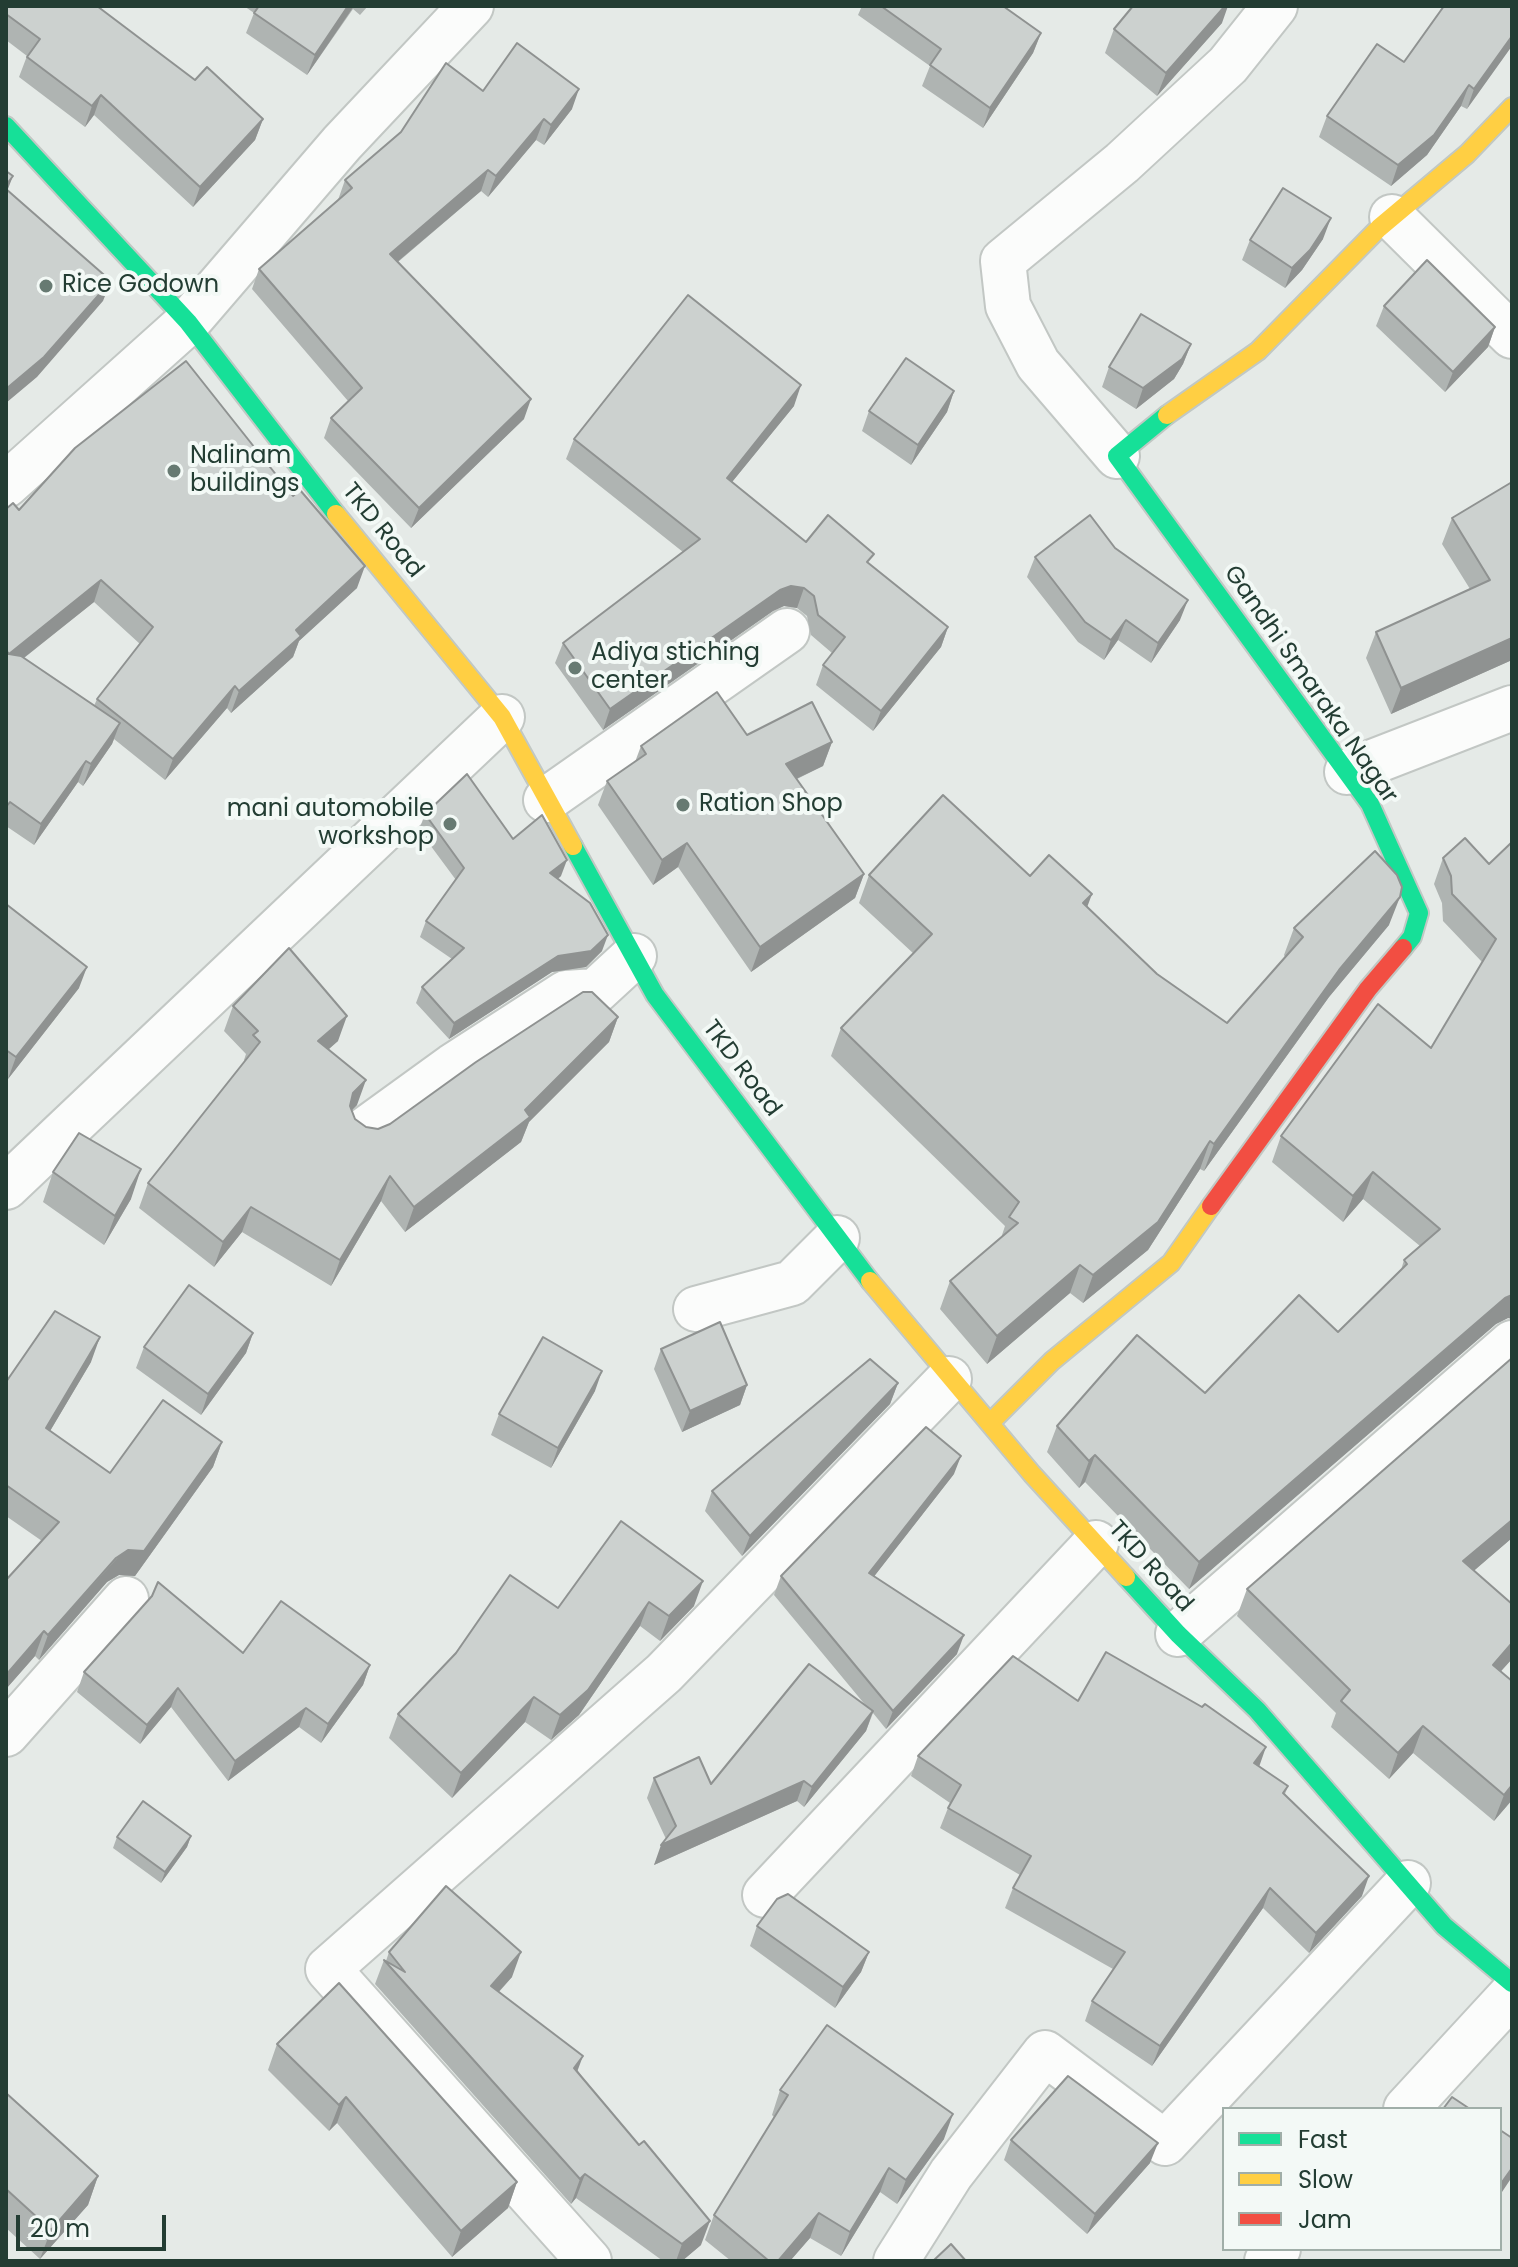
<!DOCTYPE html>
<html>
<head>
<meta charset="utf-8">
<style>
  body { margin:0 }
  #map { position:relative; width:1518px; height:2267px; overflow:hidden; background:#e5eae7; font-family:Poppins,sans-serif }
  canvas { display:block }
  .frame { position:absolute; inset:0; border:8px solid #233d33; pointer-events:none }
  .legend { position:absolute; left:1222px; top:2107px; width:280px; height:144px; box-sizing:border-box; background:#f3f9f6; border:2px solid #a0aea8; margin:0; padding:10px 14px; list-style:none; font-size:24px; color:#233d33 }
  .legend li { display:flex; align-items:center; gap:16px; height:40px }
  .legend b { width:40px; border:2px solid #a0aea8 }
  .scale { position:absolute; left:16px; top:2215px; width:150px; height:36px; box-sizing:border-box; border:4px solid #233d33; border-top:0; padding-left:10px; font-size:24px; line-height:28px; white-space:nowrap; color:#233d33; -webkit-text-stroke:6px #f3f9f6; paint-order:stroke }
</style>
</head>
<body>
<div id="map">
<canvas width="1518" height="2267"></canvas>
<div class="frame"></div>
<ul class="legend">
<li><b style="height:10px;background:#16e098"></b>Fast</li>
<li><b style="height:10px;background:#ffcf43"></b>Slow</li>
<li><b style="height:10px;background:#f24e42"></b>Jam</li>
</ul>
<div class="scale">20 m</div>
</div>
<script>
const c = document.querySelector('canvas').getContext('2d');
c.lineJoin = 'round';
function stroke(path, color, width, dash) { c.strokeStyle = color; c.lineWidth = width; c.lineCap = dash ? 'butt' : 'round'; c.setLineDash(dash || []); c.stroke(path); }
function paint(path, color) { c.fillStyle = color; c.fill(path, 'evenodd'); }
function write(font, color, halo, rows, align = 'center') {
  c.font = font + ' Poppins,sans-serif'; c.lineWidth = 8; c.setLineDash([]); c.textBaseline = 'middle'; c.strokeStyle = halo; c.fillStyle = color; for (const [text, x, y, turn = 0] of rows) {
    c.save(); c.translate(x, y); c.rotate((+turn || 0) * Math.PI / 180); c.textAlign = isNaN(turn) ? turn : align; if (halo) c.strokeText(text, 0, 0); c.fillText(text, 0, 0); c.restore();
  }
}
const street = new Path2D(`
  M1392,217l120,119
  M1117,456l-79,-92 -30,-58 -5,-45 119,-98 106,-98 47,-59
  M6,485l182,-163 154,-179 129,-137
  M1347,772l165,-64
  M546,800l241,-169
  M366,1129l87,-63 113,-73 30,-2 38,-35
  M6,1187l496,-470
  M696,1309l96,-26 45,-45
  M1178,1634l334,-291
  M6,1734l120,-135
  M765,1895l331,-352
  M1406,2109l106,-115
  M589,2261l-261,-292 336,-296 285,-294
  M896,2261l55,-87 94,-121 120,90 243,-260
  M1267,2261l11,-12`);
const fast = new Path2D(`
  M6,126l182,196 148,192
  M1167,415l-50,41 253,348 49,109 -7,24 -9,11
  M573,846l82,149 215,286
  M1126,1577l52,57 79,76 187,216 68,57`);
const slow = new Path2D(`
  M1167,415l91,-64 121,-123 88,-74 45,-47
  M336,514l166,203 71,129
  M870,1281l162,193 94,103
  M990,1423l62,-62 119,-98 40,-57`);
const jam = new Path2D(`
  M1211,1206l157,-217 35,-41`);
stroke(street, '#c2c7c4', 48);
stroke(fast, '#c1c8c4', 22);
stroke(slow, '#c1c8c4', 22);
stroke(jam, '#c1c8c4', 22);
stroke(street, '#fbfcfb', 44);
stroke(fast, '#16e098', 18);
stroke(slow, '#ffcf43', 18);
stroke(jam, '#f24e42', 18);
paint(new Path2D(`
  M6,6l189,74 68,39 -8,21 -62,67 -99,-92 -9,12 -66,-50 8,-21 -21,-16z
  M244,6h124l-8,9 -7,-6 -46,66 -61,-42 8,-20z
  M862,6h141l38,27 -8,20 -50,75 -61,-42 8,-20 -72,-51z
  M1512,6l-45,103 -6,-3 -34,49 -36,31 -72,-49 8,-21 77,-54z
  M1222,23l-65,73 -52,-43 9,-24z
  M483,91l89,18 -28,36 -8,-5 -48,57 -7,-6 -83,71 126,157 -113,109 -87,-90 7,-20 17,-17 -96,-112 7,-20 79,-69 7,-20z
  M1323,239l-21,31 -17,18 -43,-28 8,-20z
  M1384,306l111,21 -7,20 -43,45 -69,-66z
  M1191,344l-8,20 -9,15 -38,30 -34,-22 7,-20z
  M954,391l-7,21 -36,53 -49,-34 7,-20z
  M794,406l-62,76 74,60 64,22 78,63 -7,20 -68,84 -57,-46 7,-20 9,-12 -21,-18 -4,-19 -10,-8 -13,-2 -11,5 -170,119 -48,-67 8,-20 120,-91 -117,-93 8,-20z
  M1512,482v178l-121,54 -25,-56 10,-26 94,-43 -28,-45 10,-26z
  M6,509l13,1 338,78 -58,53 -6,16 -62,56 -4,-5 -62,72 -51,-41 -2,5 -29,42 -5,-4 -44,63 -28,-19zM94,602l46,42 -43,55 -3,7 -70,-48z
  M1035,557l145,63 -29,43 -33,-23 -14,20 -26,-18 -51,-65z
  M747,735l85,7 -9,24 -26,13 67,95 -9,24 -104,74 -73,-105 -25,18 -55,-80 9,-24 28,-19 6,-16z
  M425,814l88,25 48,37 -3,3 44,72 -16,16 -34,5 -103,67 -33,-36 6,-16 30,-28 -32,-22 6,-16 30,-41 -37,-50z
  M1512,842l-4,476 -12,6 -307,265 -104,-107 -6,6 -32,-36 10,-26 148,-33 133,-61 63,-62 3,-10 16,-14 -57,-47 -20,23 -71,-60 9,-26 150,-88 51,-86 -39,-41 -1,-18 -8,-19 9,-26 46,6z
  M869,875l161,1 57,31 70,67 70,49 58,-66 -1,-2 10,-27 95,-3 -60,72 -125,174 -4,-2 -52,81 -65,53 -13,-10 -83,71 -47,-55 10,-28 51,-43 4,-12 -174,-170 10,-28 73,-74 -55,-51z
  M6,904l73,84 -71,91 -2,-2z
  M233,1006l105,35 -10,9 29,55 -5,5 3,9 11,8 12,2 240,-112 -9,25 -80,80 -8,20 -116,90 -24,-31 -50,85 -89,-54 -28,35 -75,-59 9,-25 97,-122 -1,-1 2,-6 -22,-23z
  M53,1172l78,27 -27,46 -61,-43z
  M253,1333l-7,20 -45,62 -65,-47 8,-21z
  M661,1349l86,36 -7,20 -58,27 -28,-63z
  M1512,1358v180l-38,32 38,89 -11,12 11,129 -18,21 -81,-68 -24,26 -58,-52 5,-14 -99,-97 10,-27z
  M91,1362l-41,69 60,42 112,-31 -9,25 -78,109 -16,-1 -12,7 -68,78 -4,-4 -29,33v-109l36,-39 -36,-25v-134z
  M898,1383l-8,21 -148,152 -37,-45 7,-20z
  M595,1391l-44,77 -60,-33 8,-21z
  M954,1474l-80,102 83,78 -71,75 -13,-16 -7,18 -62,76 -7,-6 -143,64 12,-26 -19,-41 7,-20 57,6 156,-77 -93,-112 7,-19z
  M621,1521l73,85 -34,35 -20,-15 -61,89 -28,25 -26,-18 -73,76 -63,-60 9,-24 160,-106z
  M243,1653l127,12 -7,20 -42,58 -22,-16 -71,54 -57,-74 -31,37 -63,-52 7,-20z
  M1078,1701l181,65 29,20 -3,8 77,102 -53,57 -46,-45 -111,158 -67,-45 7,-20 21,-32 -108,-61 8,-20 7,-13 -80,-47 10,-25 -39,-27 7,-20z
  M191,1836l-4,11 -26,36 -48,-35 4,-11z
  M757,1926l112,26 -8,20 -26,36 -85,-62z
  M389,1952l123,25 -13,15 79,79 123,174 -19,16h-19l-87,-63 -5,6 -196,-220 9,-24 2,1z
  M277,2044l240,138 -9,26 -56,49 -115,-134 -8,8 -61,-61z
  M780,2090l164,49 -47,65 -17,-12 -39,64 -31,-18 -20,23h-59l-26,-21 9,-25 60,-98 -2,-2z
  M6,2093l92,83 -10,29 -48,54 -34,-31z
  M1011,2140l139,23 -63,71 -83,-74z`), '#afb4b2');
paint(new Path2D(`
  M348,6h6l-47,69 8,-20z
  M1225,6h3l-6,17 -65,73 9,-23z
  M1041,33l-8,20 -50,75 7,-20z
  M1512,36v10l-45,63 7,-20z
  M1469,85l-8,21 -34,49 -36,31 7,-21z
  M579,89l-7,20 -28,36 7,-20z
  M101,95l-7,20 -9,12 7,-21z
  M263,119l-8,21 -62,67 7,-20z
  M544,119l-8,21 -48,57 8,-21z
  M488,170l-7,21 -98,83 7,-20z
  M13,176l-7,18v-9z
  M1331,218l-8,21 -21,31 -17,18 7,-20z
  M111,281l-8,20 -66,76 -31,26v-14z
  M1495,327l-7,20 -43,45 8,-20z
  M1191,344l-8,20 -9,15 -38,30 7,-21z
  M801,385l-7,21 -75,92 8,-20z
  M954,391l-7,21 -36,53 7,-20z
  M531,399l-7,20 -113,109 8,-20z
  M365,566l-8,22 -58,53 -6,16 -62,56 8,-22 57,-61z
  M101,580l-7,22 -88,70 3,-18z
  M791,586l13,2 -7,20 -13,-2 -11,5 -170,119 7,-21 170,-119z
  M1188,600l-8,20 -29,43 7,-20z
  M1126,620l-8,20 -14,20 7,-20z
  M948,627l-7,20 -68,84 8,-20z
  M1512,638v22l-121,54 10,-26z
  M235,686l-8,22 -62,72 8,-21z
  M120,723l-8,21 -29,42 8,-22z
  M832,742l-9,24 -46,22 9,-24z
  M86,761l-8,21 -44,63 7,-21z
  M687,843l-9,24 -25,18 9,-25z
  M567,860l-6,16 -17,13 6,-16z
  M864,874l-9,24 -104,74 9,-25z
  M1092,894l-10,27 1,-18z
  M1400,897l-11,28 -60,72 -125,174 10,-27 125,-174z
  M608,935l-6,16 -16,16 -34,5 -103,67 5,-16 104,-67z
  M87,967l-8,21 -71,91 8,-22z
  M347,1016l-9,25 -29,25 9,-25z
  M618,1017l-9,25 -80,80 -8,20 -116,90 9,-25 111,-97z
  M366,1080l-9,25 -13,13 9,-25z
  M1210,1141l-10,28 -52,81 -65,53 10,-28z
  M141,1169l-10,30 -27,46 11,-29z
  M1373,1172l-10,27 -20,23 10,-26z
  M390,1176l-9,25 -50,85 9,-26z
  M251,1207l-9,25 -28,35 9,-25z
  M1080,1265l-10,28 -83,71 10,-28z
  M1512,1295v24l-4,-1 -12,6 -307,265 10,-27 306,-264z
  M253,1333l-7,20 -45,62 7,-21z
  M100,1337l-9,25 -54,91 9,-25z
  M602,1371l-7,20 -44,77 7,-20z
  M898,1383l-8,21 -148,152 8,-20z
  M747,1385l-7,20 -58,27 8,-21z
  M222,1442l-9,25 -78,109 -16,-1 -12,7 -68,78 9,-25z
  M1095,1455l-10,27 -6,6 10,-27z
  M961,1456l-7,18 -92,118 7,-19z
  M1512,1520v18l-58,50 9,-27z
  M703,1581l-9,25 -34,35 9,-25z
  M649,1602l-9,24 -61,89 -28,25 9,-25z
  M44,1631l-9,25 -29,33v-14z
  M964,1635l-7,19 -71,75 7,-18z
  M1512,1643v16l-29,32 10,-26z
  M370,1665l-7,20 -42,58 7,-19z
  M178,1688l-7,19 -31,37 7,-19z
  M534,1697l-9,25 -73,76 9,-25z
  M306,1708l-7,19 -71,54 7,-20z
  M873,1711l-7,20 -62,76 8,-20z
  M1423,1726l-10,27 -24,26 9,-26z
  M1266,1747l-7,20 -5,-4z
  M804,1781l-7,20 -143,64 7,-20z
  M1512,1785v15l-18,21 10,-26z
  M191,1836l-4,11 -26,36 4,-11z
  M1369,1876l-7,20 -53,57 7,-20z
  M1270,1888l-7,20 -111,158 8,-20z
  M521,1952l-9,25 -30,33 9,-24z
  M869,1952l-8,20 -26,36 8,-21z
  M583,2056l-9,24v-12z
  M346,2097l-9,26 -8,8 10,-26z
  M953,2114l-9,25 -47,65 9,-24z
  M1158,2143l-8,20 -63,71 8,-20z
  M889,2168l-9,24 -39,64 9,-24z
  M1512,2168v9l-12,18v-10z
  M585,2174l-9,24 -5,6 9,-25z
  M98,2176l-10,29 -48,54 11,-29z
  M517,2182l-9,26 -56,49 9,-26z
  M819,2213l-9,25 -20,23h-12z
  M710,2221l-9,24 -19,16h-6l6,-17z`), '#8f9291');
const building = new Path2D(`
  M6,6h91l98,74 12,-13 56,52 -63,68 -99,-92 -9,11 -65,-49 13,-18 -34,-25z
  M259,6h89l-33,49 -61,-42z
  M881,6h122l38,27 -51,75 -60,-43 11,-16z
  M1133,6h92l-59,67 -52,-44z
  M1444,6h68v30l-38,53 -5,-4 -35,50 -36,30 -71,-49 50,-72 27,18z
  M517,43l62,46 -28,36 -7,-6 -48,57 -8,-6 -98,84 141,145 -112,109 -88,-90 31,-30 -103,-119 93,-81 -7,-8 56,-48 45,-69 37,28z
  M6,171l7,5 -7,9z
  M1283,188l48,30 -21,32 -18,18 -42,-28z
  M6,189l105,92 -67,76 -38,32z
  M1427,260l68,67 -42,45 -69,-66z
  M688,295l113,90 -74,93 79,64 22,-27 46,39 -7,8 81,65 -67,84 -58,-46 22,-28 -27,-22 -4,-19 -10,-8 -13,-2 -11,4 -170,119 -47,-66 137,-104 -126,-100z
  M1141,314l50,30 -9,15 -39,29 -34,-21z
  M906,358l48,33 -36,54 -49,-34z
  M186,361l107,135 7,-6 65,76 -69,64 5,6 -62,55 -4,-5 -62,73 -76,-60 56,-72 -52,-47 -92,74 12,2 99,67 -29,41 -5,-3 -45,63 -31,-22 -4,5v-153h3l-3,-4v-141l7,-6 6,7 56,-62z
  M1512,482v156l-111,50 -25,-56 114,-52 -38,-62z
  M1090,515l25,33 73,52 -30,43 -32,-23 -15,20 -26,-18 -50,-65z
  M717,692l30,43 65,-33 20,40 -46,22 78,110 -104,73 -73,-104 -25,17 -55,-79 39,-27 -5,-8z
  M467,774l46,65 29,-24 25,45 -17,13 40,30 18,32 -17,16 -33,5 -104,67 -32,-36 42,-39 -38,-27 38,-53 -39,-54z
  M943,795l87,81 19,-21 43,39 -9,9 74,71 70,49 76,-86 -9,-9 81,-77 22,24 5,12 -2,10 -61,73 -125,174 -4,-3 -52,81 -65,53 -13,-10 -83,71 -47,-55 68,-58 -9,-6 10,-15 -178,-174 91,-94 -63,-59z
  M1465,838l24,26 23,-22v453l-7,3 -306,264 -104,-107 -6,6 -32,-35 80,-91 68,58 94,-98 39,37 69,-68 -3,-4 36,-31 -67,-57 -20,24 -72,-60 97,-132 53,44 65,-109 -44,-45 -1,-18 -8,-18z
  M6,904l81,63 -71,90 -10,-7z
  M289,948l58,68 -29,25 48,39 -13,13 -3,13 5,13 11,8 12,2 12,-5 86,-62 107,-70h9l26,25 -93,93 5,7 -116,90 -24,-31 -50,84 -89,-53 -28,35 -75,-59 112,-141 -7,-7 5,-4 -25,-25z
  M79,1133l62,36 -26,47 -62,-44z
  M189,1285l64,48 -45,61 -64,-47z
  M55,1311l45,26 -54,91 64,45 53,-73 59,42 -78,109 -16,-1 -12,8 -68,77 -4,-4 -38,44v-95l53,-58 -53,-37v-103z
  M720,1322l27,63 -57,26 -29,-62z
  M543,1337l59,34 -44,77 -59,-34z
  M1512,1358v162l-49,41 49,43v39l-19,22 19,16v104l-8,10 -81,-69 -25,27 -57,-52 9,-11 -103,-101z
  M870,1359l28,24 -148,153 -38,-45z
  M926,1427l35,29 -92,117 95,62 -71,76 -112,-135z
  M621,1521l82,60 -34,35 -20,-14 -61,88 -28,25 -26,-18 -73,76 -63,-59 58,-61 54,-78 48,33z
  M158,1582l85,71 38,-52 89,64 -42,59 -22,-16 -71,53 -57,-73 -31,37 -63,-53 68,-76z
  M1106,1652l96,55 3,-3 61,43 -12,16 34,23 -5,7 86,83 -53,57 -46,-45 -110,158 -68,-45 33,-49 -112,-64 18,-32 -83,-48 13,-23 -43,-29 95,-100 65,45z
  M809,1664l64,47 -61,76 -8,-6 -143,64 15,-19 -22,-48 45,-21 12,27z
  M143,1801l48,35 -26,36 -48,-35z
  M446,1886l75,66 -30,34 92,70 -9,12 65,77 5,-4 66,80 -28,23 -97,-70 -5,5 -196,-219 21,12 -16,-20z
  M788,1894l81,58 -26,35 -86,-61 20,-27z
  M339,1983l178,199 -56,49 -115,-134 -7,8 -62,-61z
  M827,2025l126,89 -47,66 -17,-12 -39,64 -31,-19 -41,48h-9l-55,-46 74,-120 -8,-5z
  M1068,2076l90,67 -63,71 -84,-74z
  M6,2093l92,83 -47,54 -45,-41z
  M1452,2097l18,12h-27z
  M1500,2130l12,8v30l-12,17z
  M951,2244l15,17h-33z`);
paint(building, '#ccd1cf');
stroke(building, '#8f9291', 2);
for (const [x, y, r, color] of [
  [46,286,8,"#677a72"],
  [174,471,8,"#677a72"],
  [575,668,8,"#677a72"],
  [683,805,8,"#677a72"],
  [450,824,8,"#677a72"]
]) { const dot = new Path2D(); dot.arc(x, y, r, 0, 2 * Math.PI); c.fillStyle = color; c.fill(dot); stroke(dot, '#f3f9f6', 3); }
write('24px', '#233d33', '#f3f9f6', [
  ["Rice Godown",62,286],
  ["Nalinam",190,457],
  ["buildings",190,485],
  ["Adiya stiching",591,654],
  ["center",591,682],
  ["Ration Shop",699,805],
  ["mani automobile",434,810,"right"],
  ["workshop",434,838,"right"]
], 'left');
write('24px', '#233d33', '#f3f9f6', [
  ["TKD Road",382,531,51],
  ["Gandhi Smaraka Nagar",1310,685,55],
  ["TKD Road",741,1069,53],
  ["TKD Road",1150,1567,48]
]);
</script>
</body>
</html>
